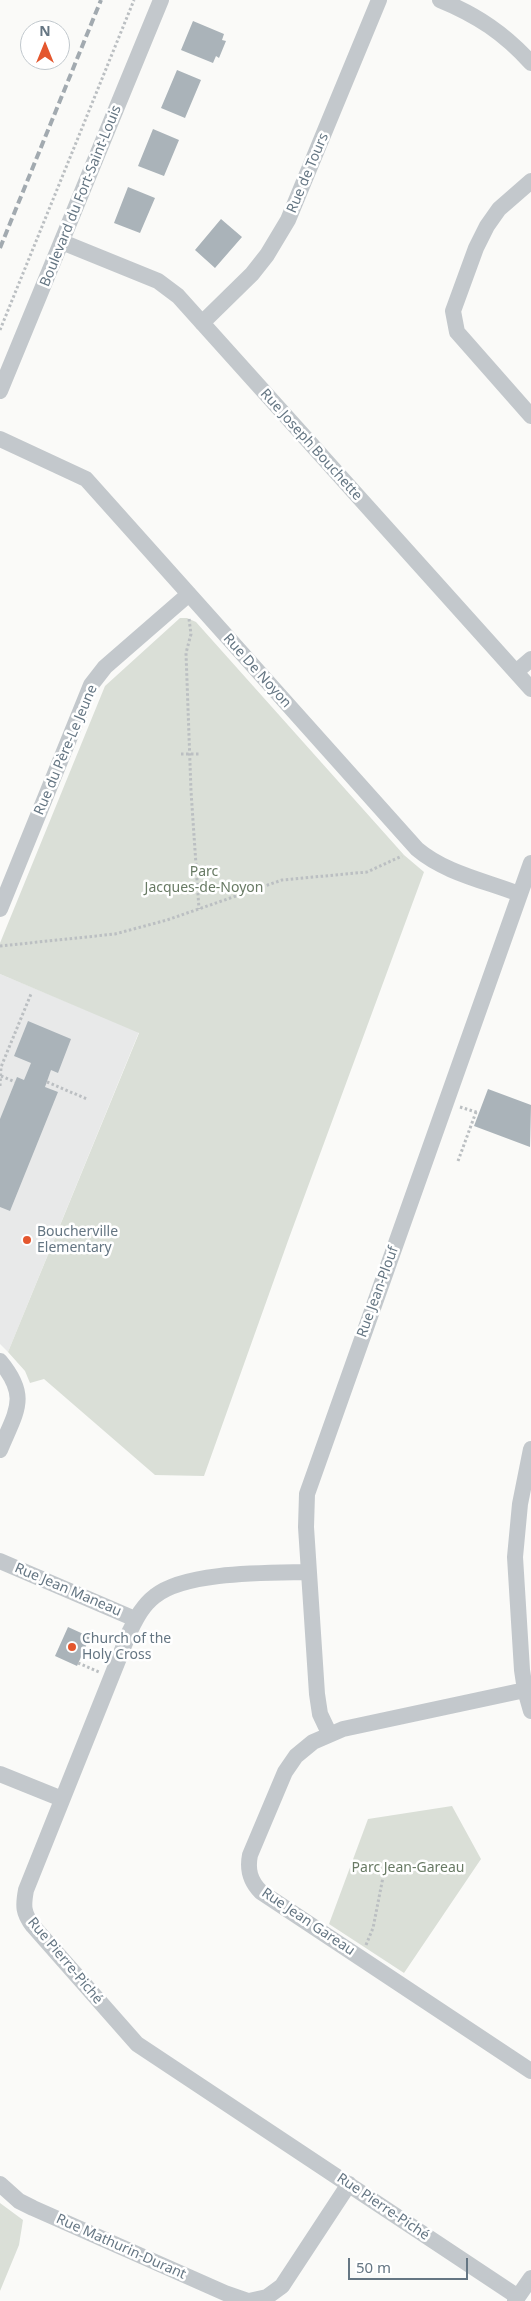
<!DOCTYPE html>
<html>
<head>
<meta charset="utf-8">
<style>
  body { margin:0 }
  #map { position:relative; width:531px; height:2301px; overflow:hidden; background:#fafaf8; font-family:"Noto Sans",sans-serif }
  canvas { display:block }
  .north { position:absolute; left:20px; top:20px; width:50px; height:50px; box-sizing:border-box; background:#fff; border:1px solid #c1c8cd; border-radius:50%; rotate:0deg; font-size:14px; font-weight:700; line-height:20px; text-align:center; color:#657683 }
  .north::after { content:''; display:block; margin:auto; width:18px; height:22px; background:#e4572e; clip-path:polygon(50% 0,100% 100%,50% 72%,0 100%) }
  .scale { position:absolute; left:348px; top:2258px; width:120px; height:22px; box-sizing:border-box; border:2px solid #657683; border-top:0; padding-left:6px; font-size:15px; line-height:18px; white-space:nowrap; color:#657683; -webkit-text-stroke:4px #fff; paint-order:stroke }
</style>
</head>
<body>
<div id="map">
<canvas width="531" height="2301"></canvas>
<div class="north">N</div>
<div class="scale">50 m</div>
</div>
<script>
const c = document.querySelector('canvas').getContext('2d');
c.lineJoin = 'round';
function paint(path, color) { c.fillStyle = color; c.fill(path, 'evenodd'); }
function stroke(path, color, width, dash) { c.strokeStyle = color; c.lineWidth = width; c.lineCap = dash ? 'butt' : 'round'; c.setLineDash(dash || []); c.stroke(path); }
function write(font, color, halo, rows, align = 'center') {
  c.font = font + ' "Noto Sans",sans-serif'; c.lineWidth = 5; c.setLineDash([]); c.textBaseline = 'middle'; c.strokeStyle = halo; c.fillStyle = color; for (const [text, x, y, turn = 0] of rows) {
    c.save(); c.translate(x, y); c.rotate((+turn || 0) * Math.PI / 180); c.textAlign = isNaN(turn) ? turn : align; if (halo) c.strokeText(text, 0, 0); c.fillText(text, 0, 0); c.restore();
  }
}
paint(new Path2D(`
  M0,974l139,58 -131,320 -8,-8z`), '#e8e9e9');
paint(new Path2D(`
  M180,618h7l9,4 208,233 20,17 -135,366 -85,238 -49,-1 -111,-96 -14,4 -5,-12 -17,-19 131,-319 -139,-59v-31l105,-257z
  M452,1806l29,53 -77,114 -75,-49 39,-105z
  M0,2203l23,17 -4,25 -19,46z`), '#dadfd7');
paint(new Path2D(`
  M193,21l31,13 -2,6 4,1 -7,17 -3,-2 -3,7 -32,-13z
  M177,70l24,10 -16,38 -24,-10z
  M153,129l26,11 -15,36 -26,-10z
  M128,187l27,11 -15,35 -26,-10z
  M221,219l21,18 -27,31 -20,-18z
  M28,1021l43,18 -13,34 -7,-3 -6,17 13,5 -48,119 -10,-4v-88l17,-42 7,3 7,-17 -17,-7z
  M488,1089l43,16 -1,42 -56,-21z
  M68,1627l22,10 -13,29 -22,-10z`), '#aab3b9');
stroke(new Path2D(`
  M0,330l134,-330
  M189,619l2,15 -5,19 5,138 8,118
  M181,754h19
  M0,946l115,-12 52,-14 115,-40 85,-8 35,-16
  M1,1076l14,6
  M47,1082l40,17
  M0,1086l1,-19 30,-73
  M460,1107l19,6
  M458,1161l18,-49
  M78,1663l21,9
  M366,1945l7,-17 13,-66`), '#bbbfc2', 3, [2.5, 2.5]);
stroke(new Path2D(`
  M440,0c37,15 65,34 91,63
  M531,181l-32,28 -12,17 -11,22 -23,63 4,21 74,84
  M62,242l96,39 20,15 353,393
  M202,323l50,-49 15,-19 21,-35 91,-220
  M0,391l161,-391
  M0,439l86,40 331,370c28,24 69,32 102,45
  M516,672l15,-13
  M0,909l91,-224 14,-18 84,-73
  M0,1361c30,36 16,50 0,89
  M531,1449l-11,55 -5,53 7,113 3,20 6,21
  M0,1561l135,58
  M309,1572c-40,1 -123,-1 -154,24 -13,10 -19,23 -26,37l-103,257c-3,16 -3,23 7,36l104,118 381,253
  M525,1690l-182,39 -30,13 -17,14 -11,16 -35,83c-3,15 0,26 11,37l270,179
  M329,1733l-9,-19 -3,-20 -11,-167 1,-33 224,-631
  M0,1774l62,25
  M0,2184l19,17 14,7 192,85 23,8
  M249,2301l18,-4 15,-11 67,-102
  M515,2301l16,-23`), '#c3c8cc', 16);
stroke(new Path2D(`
  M0,248l101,-248`), '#a2aab0', 4, [8, 4]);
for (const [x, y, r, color] of [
  [27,1240,5,"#e4572e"],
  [72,1647,5,"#e4572e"]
]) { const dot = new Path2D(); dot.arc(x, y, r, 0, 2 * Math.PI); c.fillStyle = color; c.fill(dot); stroke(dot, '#fff', 2); }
write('14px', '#657683', '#fff', [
  ["Rue de Tours",308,173,-67],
  ["Boulevard du Fort-Saint-Louis",81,196,-68],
  ["Rue Joseph Bouchette",311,445,48],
  ["Rue De Noyon",257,671,48],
  ["Rue du Père-Le Jeune",66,750,-67],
  ["Rue Jean-Plouf",378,1292,-70],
  ["Rue Jean Maneau",68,1590,23],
  ["Rue Jean Gareau",308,1922,34],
  ["Rue Pierre-Piché",65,1961,50],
  ["Rue Pierre-Piché",383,2207,34],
  ["Rue Mathurin-Durant",121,2247,24]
]);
write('14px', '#687a64', '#fff', [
  ["Parc",204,872],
  ["Jacques-de-Noyon",204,888],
  ["Parc Jean-Gareau",408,1868]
]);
write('14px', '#657683', '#fff', [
  ["Boucherville",37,1232],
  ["Elementary",37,1248],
  ["Church of the",82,1639],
  ["Holy Cross",82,1655]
], 'left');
</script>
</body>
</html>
